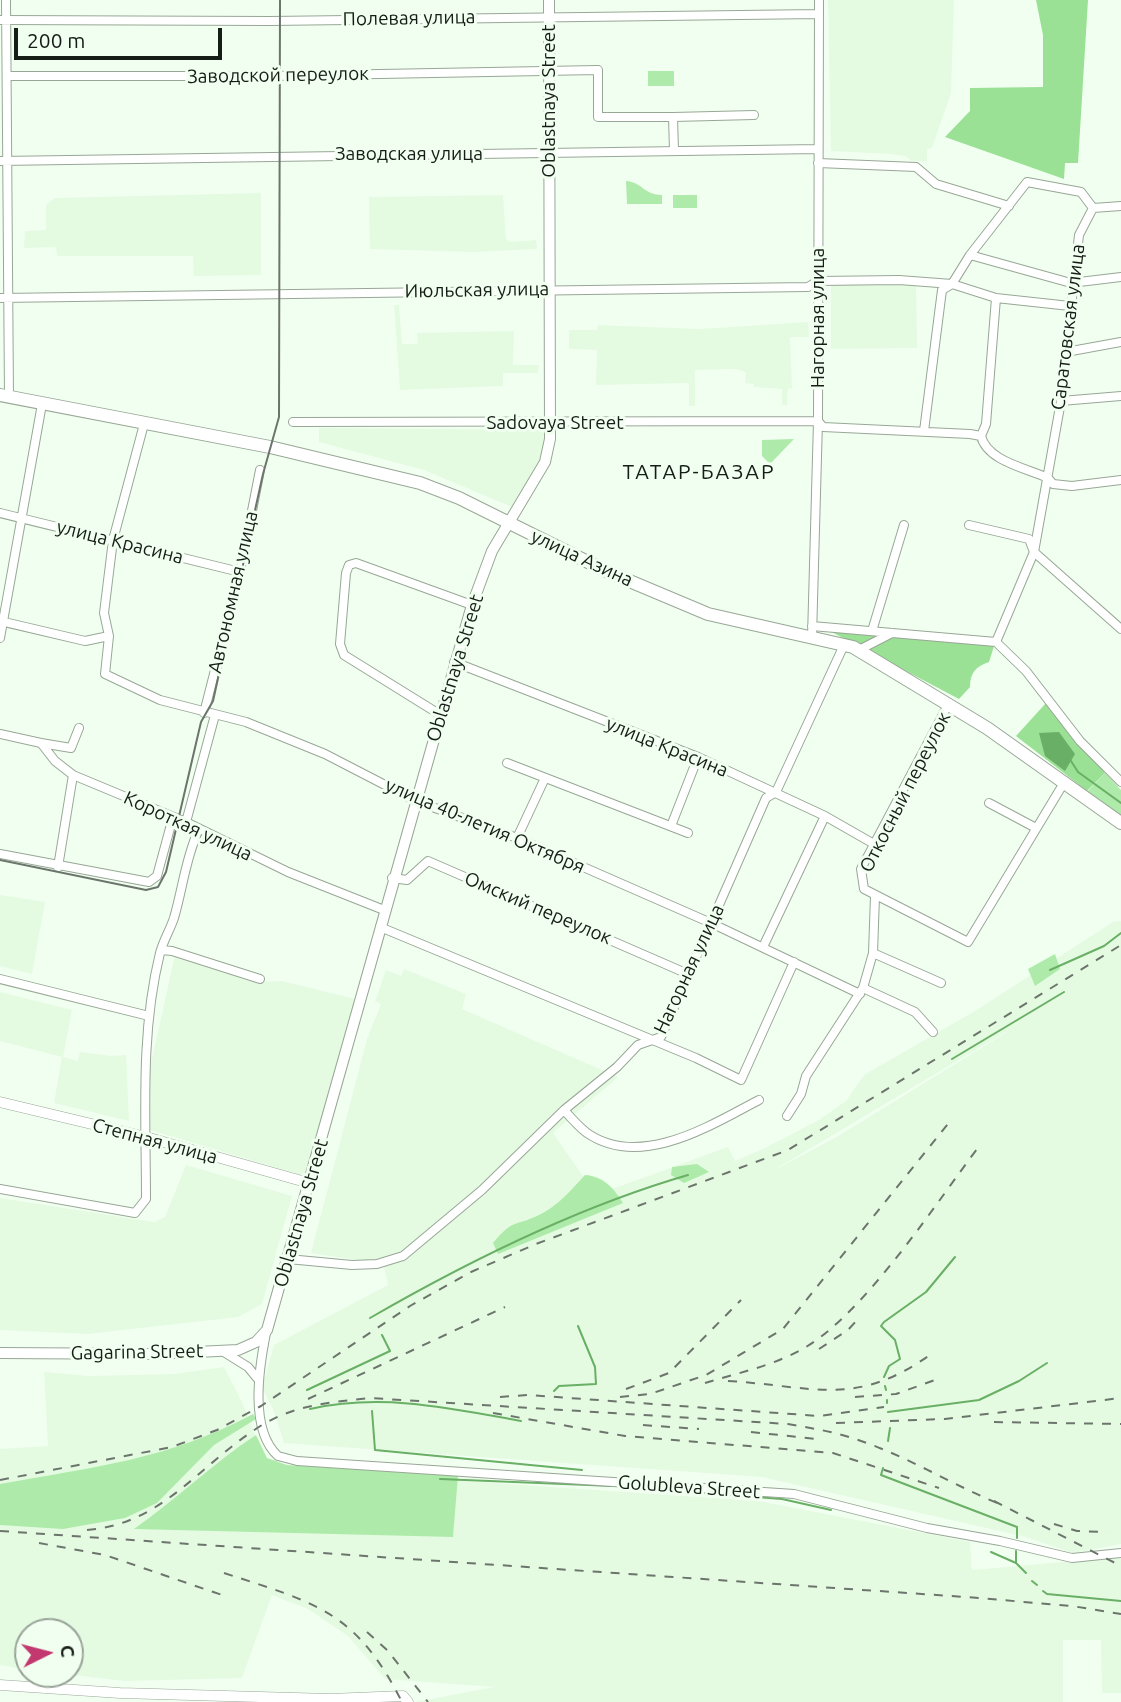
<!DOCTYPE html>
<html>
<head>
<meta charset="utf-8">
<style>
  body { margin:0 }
  #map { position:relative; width:1121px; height:1702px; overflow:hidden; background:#f1fff0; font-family:Ubuntu,sans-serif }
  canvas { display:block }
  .north { position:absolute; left:14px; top:1618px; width:70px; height:70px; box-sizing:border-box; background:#f1fff0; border:2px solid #99a499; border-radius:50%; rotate:84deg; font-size:19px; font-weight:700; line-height:28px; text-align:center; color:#161c16 }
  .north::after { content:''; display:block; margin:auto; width:24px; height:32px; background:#c2386f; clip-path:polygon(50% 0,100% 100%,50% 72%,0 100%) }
  .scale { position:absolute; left:14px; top:28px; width:208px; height:32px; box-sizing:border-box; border:4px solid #161c16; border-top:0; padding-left:9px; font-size:21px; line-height:24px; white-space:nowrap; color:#161c16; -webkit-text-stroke:5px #f1fff0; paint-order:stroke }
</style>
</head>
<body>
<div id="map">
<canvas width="1121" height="1702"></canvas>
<div class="north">С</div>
<div class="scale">200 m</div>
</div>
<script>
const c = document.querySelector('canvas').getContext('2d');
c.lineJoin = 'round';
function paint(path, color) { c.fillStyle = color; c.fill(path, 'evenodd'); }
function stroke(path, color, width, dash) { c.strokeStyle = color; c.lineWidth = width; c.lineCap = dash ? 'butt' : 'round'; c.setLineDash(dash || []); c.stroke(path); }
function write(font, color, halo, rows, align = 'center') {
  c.font = font + ' Ubuntu,sans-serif'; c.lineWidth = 6; c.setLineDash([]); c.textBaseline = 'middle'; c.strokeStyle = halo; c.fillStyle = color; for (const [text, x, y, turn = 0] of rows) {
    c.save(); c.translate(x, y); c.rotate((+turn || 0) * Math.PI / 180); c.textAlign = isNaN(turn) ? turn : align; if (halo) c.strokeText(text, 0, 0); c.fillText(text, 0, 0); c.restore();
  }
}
paint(new Path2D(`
  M828,0h126l-3,93 -19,55 -5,1v12h-16l-5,-5 -15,-2 -60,-3z
  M261,193v82l-67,1 -1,-20h-136l-1,-9 -32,1 1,-17 21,-1v-25l9,-7z
  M503,195l3,44 4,3 26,-2 1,9 -64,3 -103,-3 -1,-52z
  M916,284l1,64 -86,1v-64z
  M394,305h5l3,39h16l-1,-11 97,-2 -1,34h26l-1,8h-35v13l-103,4z
  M808,322l1,15h-19l2,51 -4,1 -1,16h-5v-16l-28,-2v-3l-9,-1 1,-11 -11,-3 -40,1v36h-6v-23l-93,2 1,-35 -28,-1v-19h28l1,-5 102,4z
  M319,428l226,2 -3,25 -30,52 -88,-37 -105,-28z
  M0,895l45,7 -13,72 -32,-8z
  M1121,921v623l-48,9 -47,-16 -264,-60 -478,-34 -11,-34 -11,-21 12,-43 114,-60 -6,-27 -19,3 -52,-8 56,-214 14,-35 -6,-3 11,-31 15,6 3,-7 62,25 -4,15 156,68 -65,56 43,62 132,-48 7,14 30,-13 54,-28 27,-19 18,-26 111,-64 138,-89zM1007,1032l-169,104 -69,37 237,-141z
  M175,955l81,27 26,-1 73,18 -47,178 -158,-47v-62z
  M0,992l72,18 -9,47 15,4 2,-9 31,4 15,-1 3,66 -75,-18 8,-46 -62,-16z
  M186,1165l106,31 -30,108 -24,13 -150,17 -88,-4v-132l154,24 11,-5z
  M224,1367l17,33 24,60 21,9 473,32 211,41 2,28 146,-13 3,2v134h-19l-1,-53h-38v62h-647l78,-15 -109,-8 -37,-43 -40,-27 -36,-14 -30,83 -117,3 -61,-7h6v-42h-42v38l-28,-5v-216l48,-3 -4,-74 45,4 85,-2z`), '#e4fbe2');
paint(new Path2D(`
  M648,71h26v15h-26z
  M626,181c16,1 18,14 36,14v9h-35z
  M673,195h24v13h-24z
  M794,439l-24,25 -8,-8v-16z
  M1105,773l16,17v27l-34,-25z
  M1055,954l5,15 -25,17 -7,-17z
  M697,1164l12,8 -25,11 -13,-8 1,-8z
  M585,1175c18,1 29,13 38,28l-125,51 -5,-11c21,-25 21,-16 46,-28 18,-8 33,-26 46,-40z
  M253,1414l3,5 -42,26 -57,58 -32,15 -62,11 -63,-4v-41c93,-17 167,-24 253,-70z
  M256,1435l11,23 20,7 171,11 -5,61 -319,-8c43,-30 79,-66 122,-94z`), '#aeebaa');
paint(new Path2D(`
  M1036,0h52l-10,163h-13l-1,16 -119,-42 25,-26v-23l73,-1v-52z
  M826,629l169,14 -6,19c-13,4 -19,11 -19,25l-11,12z
  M1046,703l59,70 -18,18 -71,-55z`), '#9ae195');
paint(new Path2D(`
  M1059,732l16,22 -10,17 -20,-15 -6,-23z`), '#69af65');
stroke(new Path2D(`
  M1071,761l7,11 43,31
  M1050,970l54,-24 17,-13
  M952,1059l112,-67
  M370,1318c97,-56 211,-112 318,-143
  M884,1377l5,-11 11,-7 -5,-19 -14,-14 3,-4 42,-30 29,-35
  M885,1386l1,4
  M307,1390l83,-39 -8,-16
  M554,1391l5,-5 37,-2 -1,-17 -17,-41
  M887,1400v3
  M310,1409c72,-16 140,-1 211,12
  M372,1411l3,39 207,20
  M888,1412l91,-12 40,-19 28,-18
  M888,1441l2,-13
  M883,1468l-2,7 136,52v11
  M440,1479l173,7
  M625,1487l157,12 49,11
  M991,1552l25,11 10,10
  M1016,1562v-11
  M1032,1581l5,4
  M1043,1591l4,3 74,7`), '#69af65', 2);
const minor = new Path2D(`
  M6,0l3,397
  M0,20l270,1 549,-7
  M7,76h263l328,-6v47h75l1,34
  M673,117l81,-2
  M0,161l818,-12
  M818,163l98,4 20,17 73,22
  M970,255l101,28 50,-6
  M0,298l808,-11 10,-6 81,-1 53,4 44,14 74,8
  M1066,352l55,-10
  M1061,401l60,-5
  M818,421l5,6 147,7 11,2c6,25 45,32 67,42l5,6 19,2 49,-6
  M293,422l525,-1
  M144,424l-31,116 -9,73 5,23 -4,38 55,26 86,22 79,32 91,47 101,37 194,85 149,71
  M924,431l18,-141 10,-6 18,-29 57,-73 54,10 12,16
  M981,436l5,-12 10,-126
  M0,513l240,59
  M969,525l60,14 5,13 87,77
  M0,621l85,20 24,-5
  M812,626l184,16 30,29 54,70 41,41
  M872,631l32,-106
  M812,637l6,-216 1,-421
  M0,638l42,-234
  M996,642l38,-90 27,-151 18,-166 14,-27 28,-2
  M859,650l33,-17
  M454,662l244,95 127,59 49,28
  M949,703l-88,166 3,20 104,53 97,-161
  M204,713l36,-141 20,-102
  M439,714l-95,-59 -4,-11 6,-71 3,-8 7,-2 116,42
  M0,734l41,9 14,18 18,14 113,47 102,50 96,38
  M41,743l30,5 8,-20
  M507,763l181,70
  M989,803l47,25
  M186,822l29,-107
  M671,826l27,-69
  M517,838l28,-60
  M0,854l149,28 8,-6 16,-59
  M58,867l15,-92
  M392,878l15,2 21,-19 260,113
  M380,927l316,131 45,22 53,-118
  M763,947l62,-131
  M161,950l11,1 88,28
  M873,953l68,30
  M0,979l149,37
  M863,988l52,24 18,20
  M564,1110c7,8 15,17 23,23 54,37 124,-8 172,-33
  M787,1116l14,-22 5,-18 57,-88 10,-35 2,-57
  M0,1189l135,24 11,-14c0,-83 -6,-165 14,-246 3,-12 10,-23 14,-35 9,-31 11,-57 24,-87
  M288,1259l64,6 25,-1 26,-8 79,-66 82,-80 53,-43 21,-22 23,-8 105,-239 10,-6 68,-147
  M266,1333c-7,35 -17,97 12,123l19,5 497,33 133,34 73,13 72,17 49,-5
  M224,1352l24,15 9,11`);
const tertiary = new Path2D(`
  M0,1102l146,35 163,46
  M0,1685l120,8 210,6 73,-3 5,6`);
const secondary = new Path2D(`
  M0,1353l155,1 83,-4 18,-8 11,-12 205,-725 20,-54 53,-89 5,-23 -1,-439`);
const primary = new Path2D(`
  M0,395l270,52 150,36 39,15 149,74 100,42 145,33 134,81 134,95`);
stroke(minor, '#98a796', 10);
stroke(tertiary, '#98a796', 11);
stroke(secondary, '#98a796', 12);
stroke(primary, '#98a796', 14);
stroke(minor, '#fff', 8);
stroke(tertiary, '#fff', 10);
stroke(secondary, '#fff', 10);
stroke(primary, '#fff', 12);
stroke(new Path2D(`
  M0,860l146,30 12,-3 8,-15 35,-150 12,-21 50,-227 16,-57 1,-417`), '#6c756b', 2);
stroke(new Path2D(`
  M819,1349l29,-19 10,-11
  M728,1381c87,5 128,28 206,-29
  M705,1383c33,-10 71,-18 101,-36 61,-37 130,-144 174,-202
  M626,1389l43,-16 72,-73
  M500,1397l28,-2 291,21 65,-9
  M620,1397l30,-3 56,-19 77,-46 168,-209
  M855,1397l41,-3 39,-14
  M308,1399l197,-92
  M493,1413l132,23 208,17 106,35
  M994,1422l127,2
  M836,1423l109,-4 176,-21
  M643,1425l56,4
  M751,1432l66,7
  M0,1480l172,-33 45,-17 44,-24 149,-100 61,-34 65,-28 252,-94 333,-205
  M994,1501l127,65
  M1054,1524l23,7 30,1
  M87,1530c77,-6 112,-66 175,-105 33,-20 70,-23 108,-27l418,26c22,4 43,7 64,14 52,16 100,47 150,67
  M0,1531l966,66 106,9 49,8
  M39,1543l66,12 120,41
  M224,1573c92,30 132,38 178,129
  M367,1632l21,19 40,51`), '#6c756b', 2, [9, 9]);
write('19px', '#161c16', '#f1fff0', [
  ["Полевая улица",409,18,-1],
  ["Заводской переулок",278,75,-1],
  ["Oblastnaya Street",549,101,-90],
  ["Заводская улица",409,154],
  ["Июльская улица",477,290,-1],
  ["Нагорная улица",818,318,-90],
  ["Саратовская улица",1068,327,-83],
  ["Sadovaya Street",555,423],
  ["улица Красина",120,542,14],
  ["улица Азина",582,558,25],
  ["Автономная улица",233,592,-77],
  ["Oblastnaya Street",455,668,-73],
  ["улица Красина",667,747,22],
  ["Откосный переулок",905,792,-63],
  ["Короткая улица",188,826,25],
  ["улица 40-летия Октября",485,826,23],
  ["Омский переулок",538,908,23],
  ["Нагорная улица",689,969,-65],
  ["Степная улица",155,1141,15],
  ["Oblastnaya Street",301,1213,-74],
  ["Gagarina Street",137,1352,-1],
  ["Golubleva Street",689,1487,4]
]);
c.letterSpacing = '2px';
write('21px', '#161c16', '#f1fff0', [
  ["ТАТАР-БАЗАР",699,472]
]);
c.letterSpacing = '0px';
</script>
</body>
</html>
